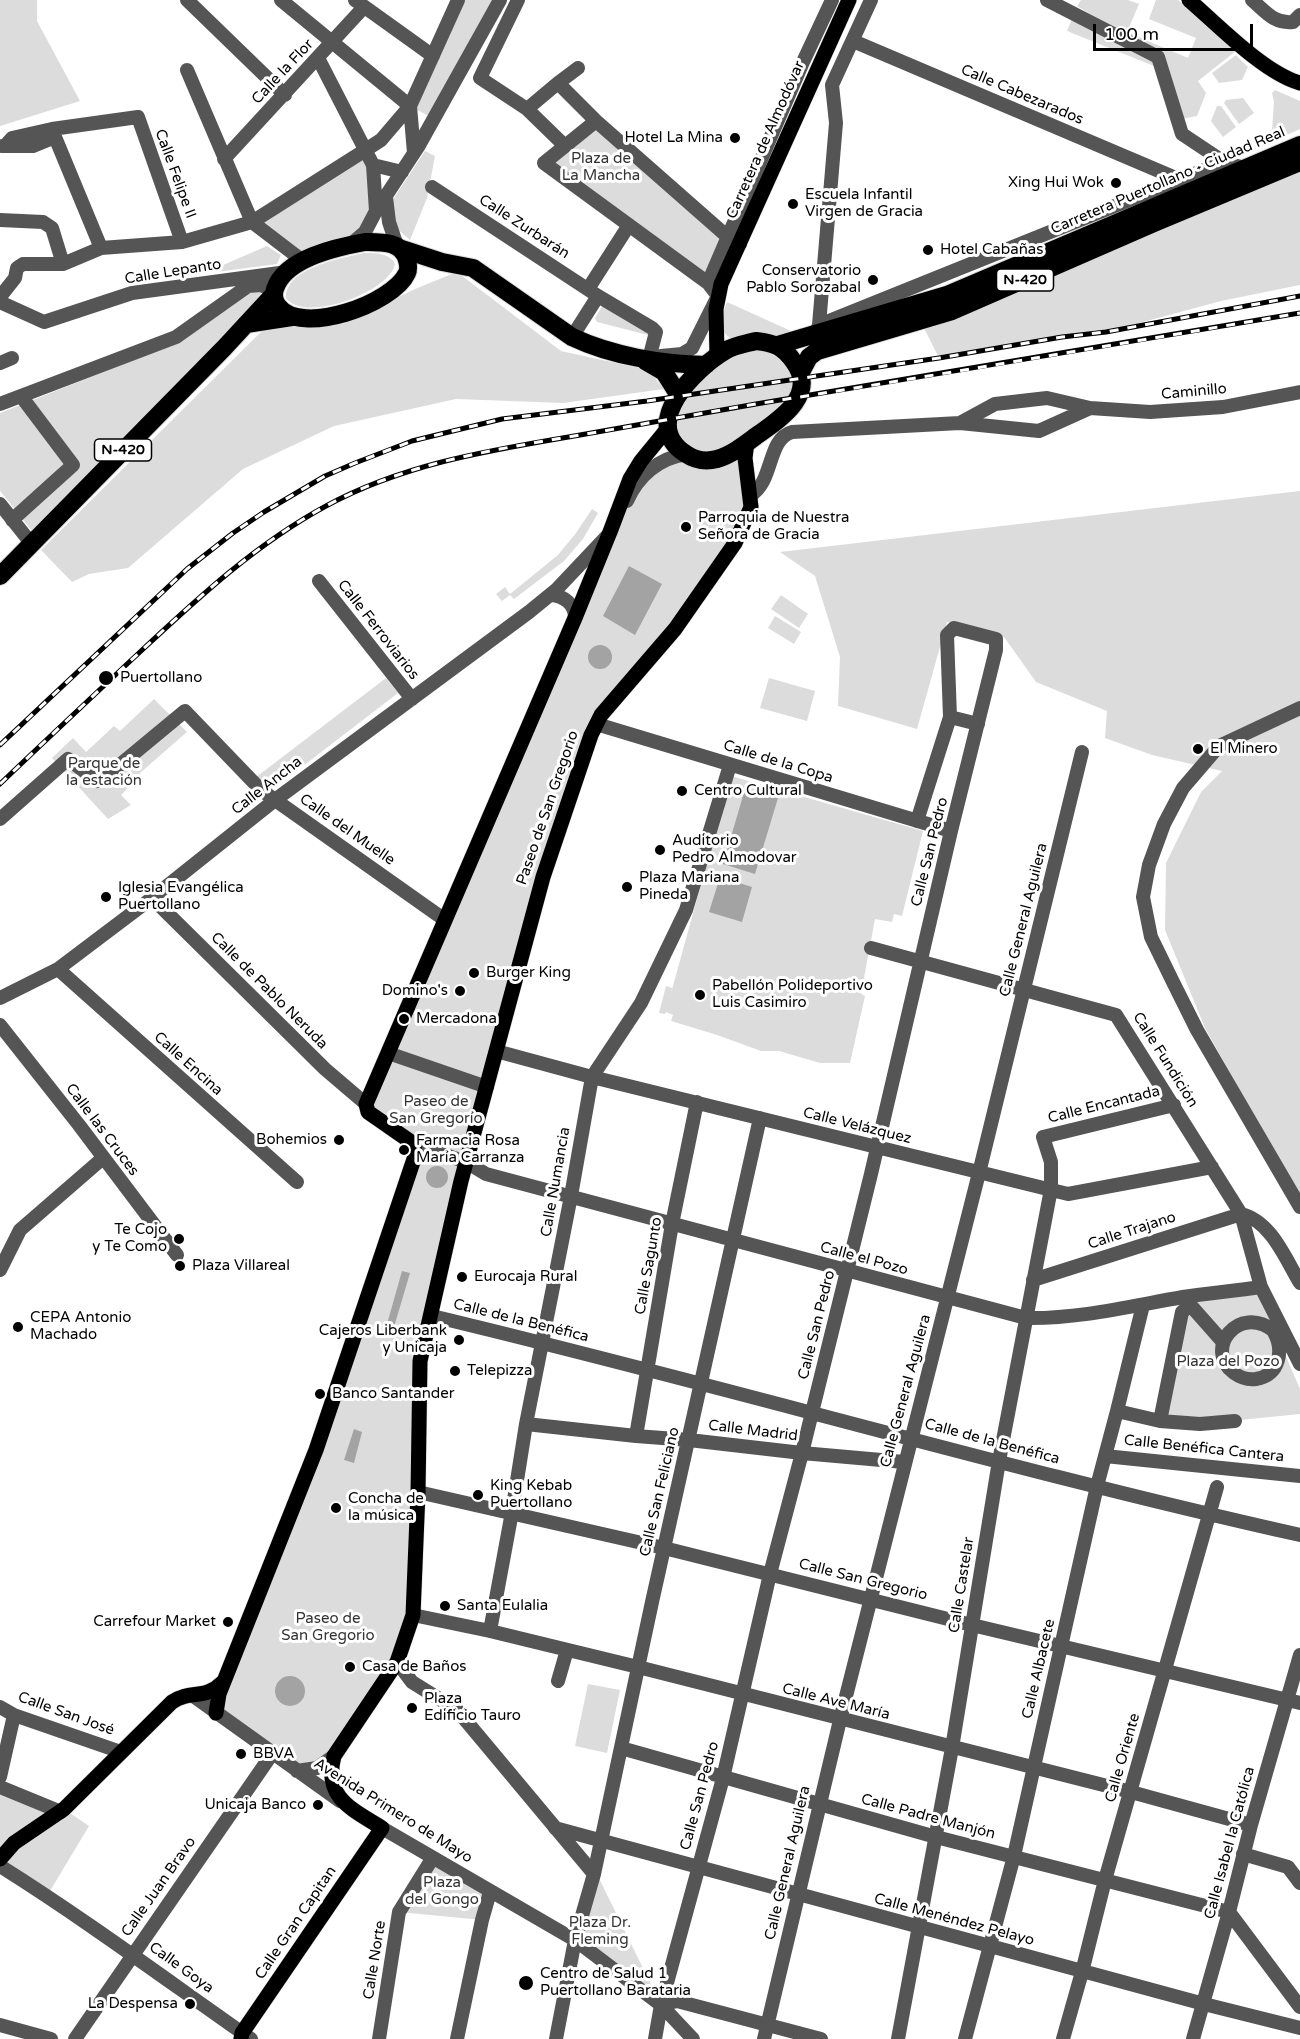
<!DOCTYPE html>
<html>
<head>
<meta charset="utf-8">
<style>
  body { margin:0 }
  #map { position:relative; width:1300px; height:2039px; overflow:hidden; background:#fff; font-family:"Varela Round",sans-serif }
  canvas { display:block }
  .scale { position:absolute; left:1093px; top:24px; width:160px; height:27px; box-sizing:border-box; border:3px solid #000; border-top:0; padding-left:8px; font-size:18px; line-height:21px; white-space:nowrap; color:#000; -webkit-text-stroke:4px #fff; paint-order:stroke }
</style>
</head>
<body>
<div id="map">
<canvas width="1300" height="2039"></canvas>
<div class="scale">100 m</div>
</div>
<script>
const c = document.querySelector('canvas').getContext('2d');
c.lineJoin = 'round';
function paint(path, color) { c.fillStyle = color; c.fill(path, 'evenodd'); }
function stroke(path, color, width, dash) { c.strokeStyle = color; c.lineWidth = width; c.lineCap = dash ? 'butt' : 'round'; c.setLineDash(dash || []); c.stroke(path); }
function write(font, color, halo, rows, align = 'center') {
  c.font = font + ' "Varela Round",sans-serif'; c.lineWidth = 6; c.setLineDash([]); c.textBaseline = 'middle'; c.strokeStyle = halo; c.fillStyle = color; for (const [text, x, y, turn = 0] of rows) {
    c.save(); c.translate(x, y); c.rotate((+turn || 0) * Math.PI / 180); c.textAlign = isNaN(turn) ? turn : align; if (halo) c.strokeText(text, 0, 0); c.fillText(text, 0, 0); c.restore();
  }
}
paint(new Path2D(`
  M0,0h37v21l43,80 -80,25z
  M458,0h41l-65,119 -24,-13z
  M1081,0h47l11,4 -12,28 61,26 8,-20 -47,-19 7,-19h22l58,51 -38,30 8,12 -9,23 -15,3 -28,-53 -87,-35 7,-17 51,22 -48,-30z
  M1236,55l12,12 -6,13 -23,3 -7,-10z
  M1275,90l25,11v28l-47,21 -3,-3 22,-16 2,-29 -2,-9z
  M1243,98l11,15 -15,11 -15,-21 2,-3z
  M1217,106h4l15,21 -13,10 -12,-16z
  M596,121l133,117 -21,45 -164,-120z
  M364,151l12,60 -11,21 -62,29 -51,-39z
  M425,151l10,5 -8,42 -17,42 -16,-14 -2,-25z
  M1300,162v123l-79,16 -115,31 -44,5 -123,21 -15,-30z
  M267,246l14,9 -4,9 -61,8 -2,-3z
  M364,253c12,0 26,0 31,11 -5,28 -91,60 -109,34 -1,-30 56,-40 78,-45z
  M457,272l104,79 87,19 16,19 -101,14 -107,-4 -122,27 -91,43 -115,99 -39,6 -17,8 -31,-32 227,-225 75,-1 72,-35z
  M262,291l-3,9 -226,232 -33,-41v-78l172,-68 78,-53z
  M727,302l73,33 -68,4c-16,-9 -11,-22 -5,-37z
  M604,303l47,28 -3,4 -51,-13 -2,-4z
  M756,349c13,3 23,6 31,17 20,30 -15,48 -36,63 -11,8 -22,17 -35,22 -8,3 -14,1 -22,-2 -30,-13 -13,-48 3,-66 14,-16 38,-29 59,-34z
  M747,442l4,53 -16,48 -134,172 -51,139 -130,507 -7,254 -16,47 -63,94 -23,14 -85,-49 -9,-19 203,-552 -52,-38 263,-620 21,-23z
  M1300,491v707l-95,-170 -40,-98 1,-67 35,-71 21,-21 -70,-16 -47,-17 2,-27 -71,-29 -32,-45 -57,-15 -30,107 -79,-23 2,-49 -25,-81 -35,-24z
  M592,509l6,4 -15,26 -19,22 -50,38 -4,-4 -8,6 -6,-7 9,-7 5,7 48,-39 18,-22z
  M781,595l27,19 -9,14 -28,-19z
  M775,616l26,16 -7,12 -26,-16z
  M386,678l12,15 -121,93 -16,4 -10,-9z
  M769,678l46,13 -8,30 -47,-13z
  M154,699l33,33 -47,41 1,2 -6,6 -2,-1 -6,7 1,1 -7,7 10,10 -23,14 -56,-61 21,-20 13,14 28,-26 6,5z
  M731,776l192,55 -21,85 -8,-2 -2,8 -17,-3 -14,75 4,2 -15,67h-30l-41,-12h-18l-44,-16 -46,-14 2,-6 -7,-3 -1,2 -6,-1 7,-27 6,2 -1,5z
  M1261,1287l18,53 21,49v25l-100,10 -40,-3 24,-124z
  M588,1684l32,6 -13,63 -32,-7z
  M0,1786l64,23 25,17 -42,70 -47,-30z
  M432,1859l58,33 -8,28 -83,-8z
  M595,1870l66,135 -86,-65z`), '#dcdcdc');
paint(new Path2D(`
  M629,566l33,18 -27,51 -32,-19z
  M588 657a12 12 0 1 1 24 0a12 12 0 1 1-24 0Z
  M745,789l33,9 -23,76 -32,-10z
  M720,877l32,10 -10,35 -33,-10z
  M426 1177a11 11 0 1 1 22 0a11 11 0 1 1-22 0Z
  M402,1271l8,2 -16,54 -7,-3z
  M354,1429l8,3 -8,31 -10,-3z
  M275 1691a15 15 0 1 1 30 0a15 15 0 1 1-30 0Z`), '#a3a3a3');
const major = new Path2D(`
  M1189,0c29,25 75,73 111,83
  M717,356l-1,-47 5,-25 128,-284
  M216,1713l3,-19 97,-244 99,-294 -1,-12 -46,-32 -2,-8 209,-486 35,-86 20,-53 11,-18 27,-33
  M0,1859l14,-16 50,-34 108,-107c19,-13 32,-1 51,-20
  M241,2039l1,-6 140,-205c-30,-19 -59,-30 -48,-72l63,-94 16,-47 5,-123 2,-131 41,-180 82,-304 48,-142 10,-20 74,-86 60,-86 16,-36 -6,-49 2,-16`);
const highway = new Path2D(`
  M365,242c16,0 37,-1 42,18 1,4 2,9 0,13 -14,31 -107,64 -129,33 -4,-5 -5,-11 -3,-17 10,-31 62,-42 90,-47z
  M399,248l43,14 31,6 99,69c40,19 90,27 134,28
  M246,324l46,-7
  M756,341c18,2 27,5 38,21 24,33 -14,57 -38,74 -12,9 -25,19 -39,23 -11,3 -22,1 -31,-5 -48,-30 10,-86 39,-103 10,-6 20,-7 31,-10z
  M778,345l169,-50 353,-150
  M645,361l19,11 14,22
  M801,372l8,-15 8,-6 135,-40 202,-88 146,-61
  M0,576l224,-228 50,-54`);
stroke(major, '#dbdbdb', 16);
stroke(highway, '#dbdbdb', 20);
stroke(new Path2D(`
  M187,0l98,95
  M281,0l129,106
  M355,0l78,56
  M518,0l-38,78 47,31 38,37
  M1047,0l111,57 24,77 42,28
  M1252,0c14,12 22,24 41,22l7,-7
  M853,41l325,138
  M318,58l55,107 3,46
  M578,68l-20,15 38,38
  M187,70l65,152 51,39
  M410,106l4,47
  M527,109l31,-26
  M2,146h31l22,-9 46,111
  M5,146l7,-8 40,-9 86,-12 44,125
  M224,159l140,-152
  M373,165l29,7
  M432,187l166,109 54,32 4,4 -6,23
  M386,197l3,25 8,24
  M0,220l43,2 9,6 11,36
  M351,244l14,-12 11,-21 42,-64 82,-147
  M708,283l95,-221 29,-62
  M588,289l41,-64
  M0,297l15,-19 2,-10 6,-4h40l38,-16 81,-6 70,-20 112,-71 17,-11 29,-34 48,-106
  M0,302l44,20 88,-29 155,-21
  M819,325l405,-163 23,7
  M817,330l2,-5 17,-202 -4,-38 39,-85
  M572,337l26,-41
  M661,356l21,-2 10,-6 26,-52 -10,-13 -164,-120 52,-42 133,117 11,6
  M0,363l12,-5
  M0,404l176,-67 72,-51 13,-1 13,6
  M960,423l35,-19 52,-6 43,10
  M751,495c23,-14 16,-56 41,-63l168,-9 79,8 51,-23 60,4 73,-5 77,-15
  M627,501c11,-25 32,-43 59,-47
  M0,504l31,39
  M12,520l61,-55 -52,-69
  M319,581l93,118
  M551,595c13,1 24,9 24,23
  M1300,708l-81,38 -36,42 -19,36 -15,41 -6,32 8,40 22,45 24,48 103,177
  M950,717l28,7
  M596,725l7,1 348,105
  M0,819l68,-60 29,22 18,-12 70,-58 76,79 184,130
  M152,898l173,171 41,35
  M871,948l245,67 125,199 20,73 39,77
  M58,969l239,213
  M0,998l58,-29 94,-71 123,-98 254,-188 27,-22 51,-54
  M0,1025l79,100 98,130
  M496,1051l96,26 476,117 144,-27
  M388,1053l99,34
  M414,1144l52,18 20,12 540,144c53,1 105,-12 157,-21 26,-4 52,-6 78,-10
  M0,1270l20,-40 83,-72
  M1033,1280l208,-66c30,7 44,44 59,69
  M1185,1299l38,43
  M432,1316c290,69 577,154 868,219
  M1274,1331c-36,-28 -71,19 -40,42 7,5 15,7 22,6 24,-4 28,-29 18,-47
  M1117,1411l43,10 40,3 35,-3
  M1160,1421l22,-109 9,-7
  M526,1424l110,12 53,4 113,13 102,9
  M636,1436l36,-212 25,-122
  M1105,1456l195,20
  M418,1492l246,56 308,77 328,78
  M413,1615l77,16 148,36 493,125 120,33
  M490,1631l22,-119 14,-88 45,-228 21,-119 49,-74 45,-93 44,-145
  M397,1662l15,20 45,28 137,164
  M558,1681l9,-31
  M192,1695l148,106
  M0,1707l14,8 107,37
  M621,1748l315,89 293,75 71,95
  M297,1771l20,-3 17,-12
  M0,1777l14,-62
  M0,1787l61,25
  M382,1828l193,112 86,65 32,34
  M555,1828l649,176 96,24
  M1243,1854l45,13 12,16
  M0,1866c86,54 168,115 251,173
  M661,2005l16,-4 144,38
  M0,2025l51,14
  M75,2039l197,-285
  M379,2039l20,-127 33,-53
  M457,2039l25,-119 8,-28
  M556,2039l19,-99 19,-66 58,-272 108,-484
  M655,2039l6,-34 62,-227 47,-204 32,-121 69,-279 80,-343 45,-181v-11l-42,-11 -7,7 3,82 -33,104
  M764,2039l76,-319 139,-547 103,-421
  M898,2039l54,-291 47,-287 52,-272v-27l-8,-25 131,-32
  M965,2039l49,-183 83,-370 20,-75 26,-106
  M1063,2039l19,-67 23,-92 112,-393
  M1193,2039l36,-127 22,-87 49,-170`), '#555', 14);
stroke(major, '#000', 15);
stroke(highway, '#000', 18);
const rail = new Path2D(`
  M0,745l187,-176 46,-36 31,-21 61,-36 30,-13 57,-22 90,-22 145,-18 292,-43 123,-21 44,-5 194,-36
  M0,784c47,-45 94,-89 141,-133 58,-54 115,-107 185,-145 79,-43 166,-56 254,-71 59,-10 117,-21 176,-31 182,-29 363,-60 544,-91`);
stroke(rail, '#000', 5);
stroke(rail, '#fff', 3, [9]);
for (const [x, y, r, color] of [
  [735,138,6,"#000"],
  [1116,183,6,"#000"],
  [793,204,6,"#000"],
  [928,250,6,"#000"],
  [873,280,6,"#000"],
  [686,527,6,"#000"],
  [106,678,8,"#000"],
  [1198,749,6,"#000"],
  [682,791,6,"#000"],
  [660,850,6,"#000"],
  [627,887,6,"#000"],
  [106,897,6,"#000"],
  [474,973,6,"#000"],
  [460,991,6,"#000"],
  [700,995,6,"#000"],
  [404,1019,6,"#000"],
  [339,1140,6,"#000"],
  [404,1150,6,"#000"],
  [179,1239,6,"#000"],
  [180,1266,6,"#000"],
  [462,1277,6,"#000"],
  [18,1327,6,"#000"],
  [459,1340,6,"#000"],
  [455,1371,6,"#000"],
  [320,1394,6,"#000"],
  [478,1495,6,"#000"],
  [336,1508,6,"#000"],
  [445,1606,6,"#000"],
  [228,1622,6,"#000"],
  [350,1667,6,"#000"],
  [412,1708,6,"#000"],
  [241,1754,6,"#000"],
  [318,1805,6,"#000"],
  [526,1983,8,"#000"],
  [190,2004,6,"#000"]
]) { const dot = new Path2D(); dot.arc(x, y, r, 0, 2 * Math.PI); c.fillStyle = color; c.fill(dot); stroke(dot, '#fff', 2); }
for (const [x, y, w] of [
  [1025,280,57],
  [123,450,57]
]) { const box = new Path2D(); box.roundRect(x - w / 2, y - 11, w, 22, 4.5); c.fillStyle = '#fff'; c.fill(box); stroke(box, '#000', 1.5); }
write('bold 14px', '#000', null, [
  ["N-420",1025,280],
  ["N-420",123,450]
]);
write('15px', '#000', '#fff', [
  ["Calle la Flor",283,72,-47],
  ["Calle Cabezarados",1022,95,23],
  ["Carretera de Almodóvar",766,140,-66],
  ["Calle Felipe II",175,174,70],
  ["Carretera Puertollano - Ciudad Real",1168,181,-23],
  ["Calle Zurbarán",524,227,33],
  ["Calle Lepanto",173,272,-9],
  ["Caminillo",1194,392,-5],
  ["Calle Ferroviarios",378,630,52],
  ["Calle de la Copa",778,762,17],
  ["Calle Ancha",267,786,-38],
  ["Paseo de San Gregorio",548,808,-71],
  ["Calle del Muelle",347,830,35],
  ["Calle San Pedro",930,852,-76],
  ["Calle General Aguilera",1024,920,-76],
  ["Calle de Pablo Neruda",269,991,45],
  ["Calle Fundición",1165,1060,58],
  ["Calle Encina",188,1064,42],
  ["Calle Encantada",1104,1105,-14],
  ["Calle Velázquez",857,1126,14],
  ["Calle las Cruces",102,1130,53],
  ["Calle Numancia",556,1182,-80],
  ["Calle Trajano",1132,1231,-18],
  ["Calle el Pozo",864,1259,15],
  ["Calle Sagunto",649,1266,-80],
  ["Calle de la Benéfica",521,1321,14],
  ["Calle San Pedro",817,1325,-76],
  ["Calle General Aguilera",906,1391,-75],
  ["Calle Madrid",753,1431,7],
  ["Calle de la Benéfica",992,1442,15],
  ["Calle Benéfica Cantera",1204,1449,6],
  ["Calle San Feliciano",660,1492,-77],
  ["Calle San Gregorio",863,1580,14],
  ["Calle Castelar",962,1585,-81],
  ["Calle Albacete",1039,1669,-77],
  ["Calle Ave María",836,1702,14],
  ["Calle San José",66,1714,20],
  ["Calle Oriente",1123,1758,-74],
  ["Calle San Pedro",700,1796,-75],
  ["Avenida Primero de Mayo",393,1811,32],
  ["Calle Padre Manjón",928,1817,15],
  ["Calle Isabel la Católica",1230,1843,-75],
  ["Calle General Aguilera",788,1863,-77],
  ["Calle Juan Bravo",159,1887,-55],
  ["Calle Menéndez Pelayo",954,1920,15],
  ["Calle Gran Capitan",296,1923,-56],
  ["Calle Norte",375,1960,-81],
  ["Calle Goya",181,1968,36]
]);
write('15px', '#000', '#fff', [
  ["Hotel La Mina",723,138,"right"],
  ["Xing Hui Wok",1104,183,"right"],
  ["Escuela Infantil",805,195],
  ["Virgen de Gracia",805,212],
  ["Hotel Cabañas",940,250],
  ["Conservatorio",861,271,"right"],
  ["Pablo Sorozabal",861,288,"right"],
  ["Parroquia de Nuestra",698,518],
  ["Señora de Gracia",698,535],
  ["Puertollano",120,678],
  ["El Minero",1210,749],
  ["Centro Cultural",694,791],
  ["Auditorio",672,841],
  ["Pedro Almodovar",672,858],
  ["Plaza Mariana",639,878],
  ["Pineda",639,895],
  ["Iglesia Evangélica",118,888],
  ["Puertollano",118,905],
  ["Burger King",486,973],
  ["Pabellón Polideportivo",712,986],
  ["Luis Casimiro",712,1003],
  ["Domino's",448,991,"right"],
  ["Mercadona",416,1019],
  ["Bohemios",327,1140,"right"],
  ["Farmacia Rosa",416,1141],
  ["María Carranza",416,1158],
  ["Te Cojo",167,1230,"right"],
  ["y Te Como",167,1247,"right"],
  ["Plaza Villareal",192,1266],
  ["Eurocaja Rural",474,1277],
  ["CEPA Antonio",30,1318],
  ["Machado",30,1335],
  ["Cajeros Liberbank",447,1331,"right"],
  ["y Unicaja",447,1348,"right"],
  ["Telepizza",467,1371],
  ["Banco Santander",332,1394],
  ["King Kebab",490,1486],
  ["Puertollano",490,1503],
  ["Concha de",348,1499],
  ["la música",348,1516],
  ["Santa Eulalia",457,1606],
  ["Carrefour Market",216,1622,"right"],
  ["Casa de Baños",362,1667],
  ["Plaza",424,1699],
  ["Edificio Tauro",424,1716],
  ["BBVA",253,1754],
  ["Unicaja Banco",306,1805,"right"],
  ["Centro de Salud 1",540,1974],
  ["Puertollano Barataria",540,1991],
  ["La Despensa",178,2004,"right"]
], 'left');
write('15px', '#333', '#fff', [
  ["Plaza de",601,159],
  ["La Mancha",601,176],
  ["Parque de",104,764],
  ["la estación",104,781],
  ["Paseo de",436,1102],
  ["San Gregorío",436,1119],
  ["Plaza del Pozo",1228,1362],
  ["Paseo de",328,1619],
  ["San Gregorio",328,1636],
  ["Plaza",442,1883],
  ["del Gongo",442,1900],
  ["Plaza Dr.",600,1923],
  ["Fleming",600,1940]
]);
</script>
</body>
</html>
